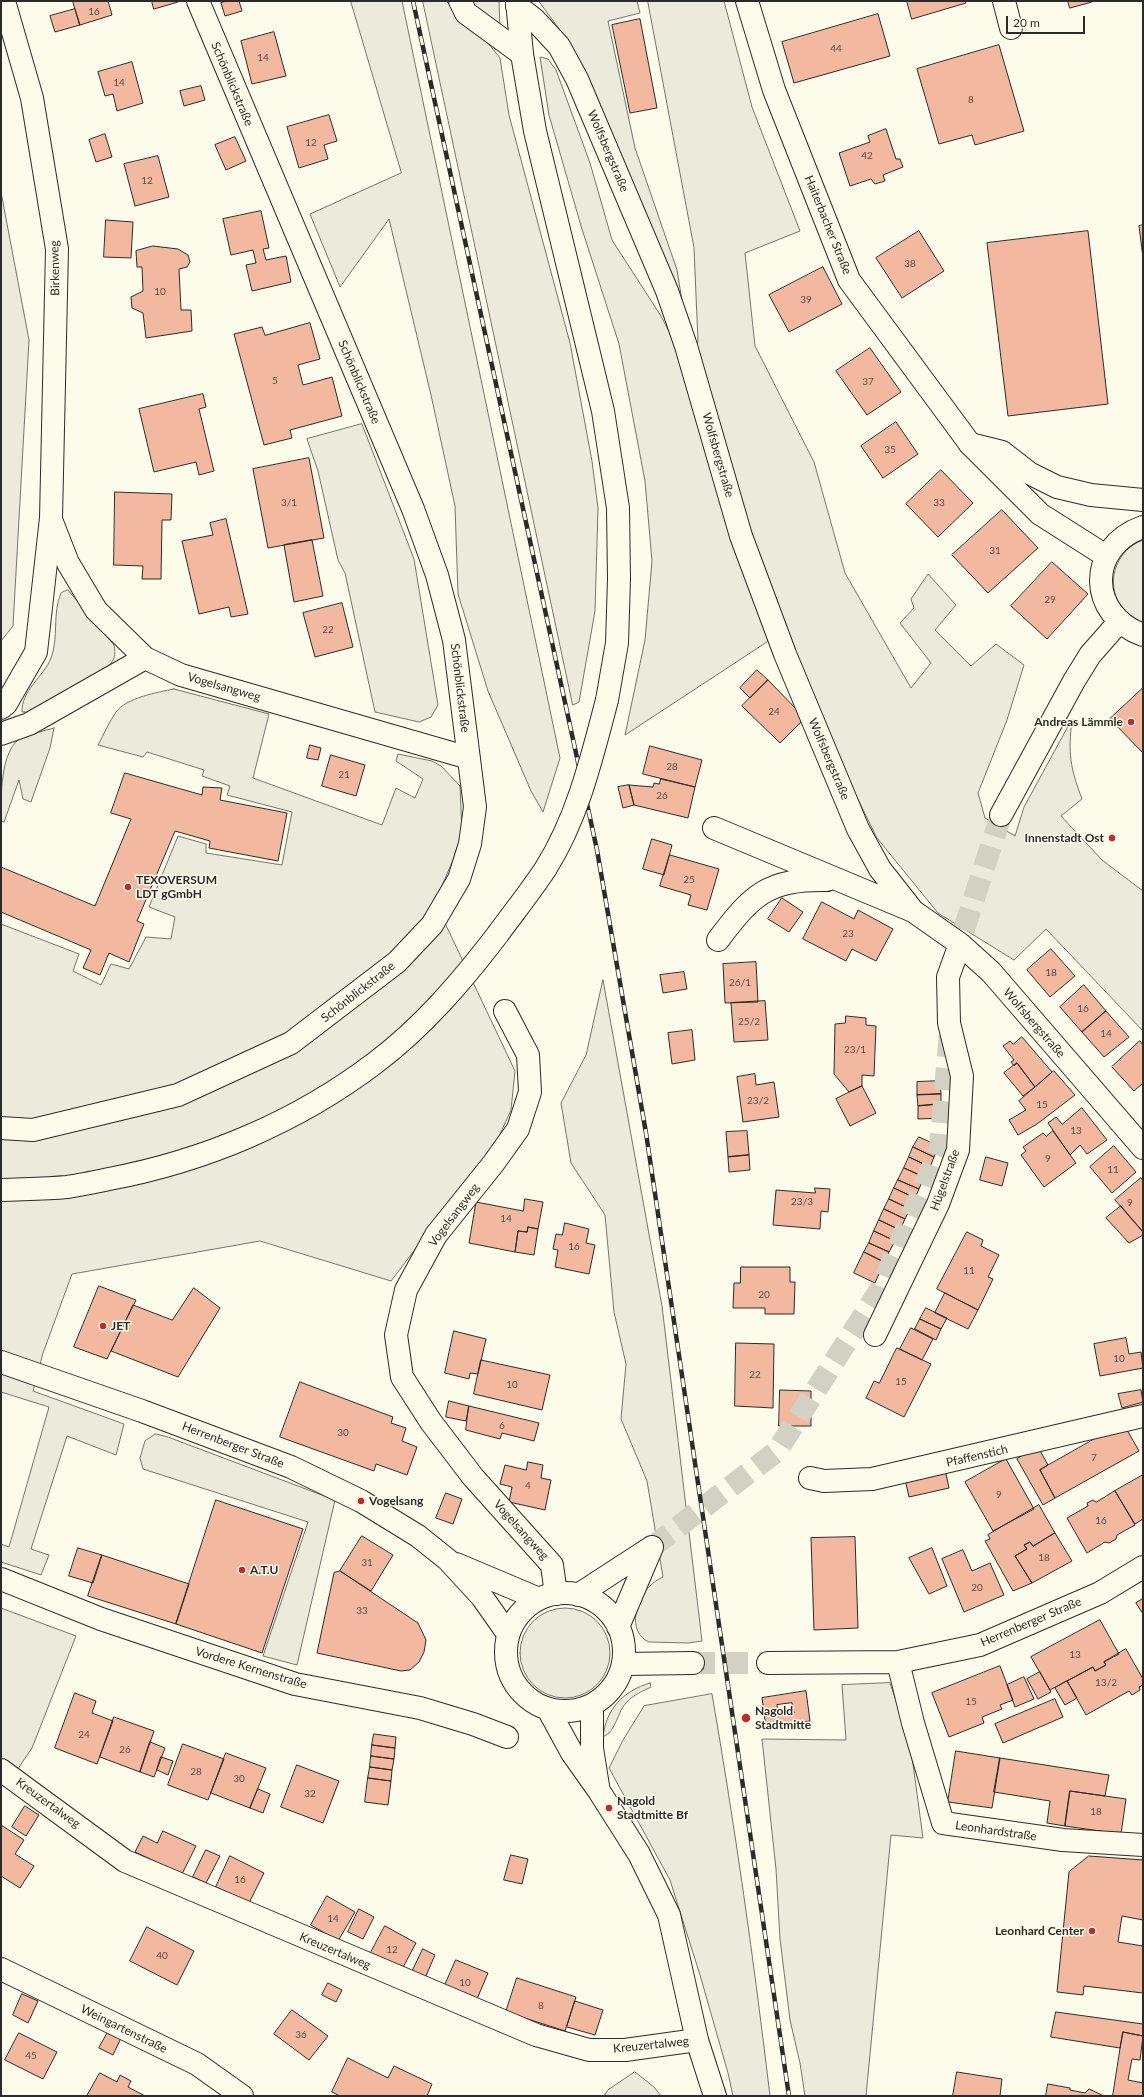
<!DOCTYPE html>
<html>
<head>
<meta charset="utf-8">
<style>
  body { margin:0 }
  #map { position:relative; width:1144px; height:2097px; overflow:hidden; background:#fdfbea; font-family:Lato,sans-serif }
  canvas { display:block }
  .frame { position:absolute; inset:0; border:2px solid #2b2b2b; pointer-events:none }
  .scale { position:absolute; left:1006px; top:16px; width:79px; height:18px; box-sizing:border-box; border:2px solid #2b2b2b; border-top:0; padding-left:5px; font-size:12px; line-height:14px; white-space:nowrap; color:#2b2b2b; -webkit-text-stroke:3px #fdfbea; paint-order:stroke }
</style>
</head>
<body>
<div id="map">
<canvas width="1144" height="2097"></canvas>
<div class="frame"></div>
<div class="scale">20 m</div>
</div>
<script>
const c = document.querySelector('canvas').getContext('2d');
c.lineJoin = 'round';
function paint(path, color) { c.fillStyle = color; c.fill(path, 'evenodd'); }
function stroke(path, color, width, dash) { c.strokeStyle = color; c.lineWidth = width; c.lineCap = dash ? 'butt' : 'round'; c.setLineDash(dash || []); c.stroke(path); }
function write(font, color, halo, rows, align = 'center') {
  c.font = font + ' Lato,sans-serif'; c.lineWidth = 3; c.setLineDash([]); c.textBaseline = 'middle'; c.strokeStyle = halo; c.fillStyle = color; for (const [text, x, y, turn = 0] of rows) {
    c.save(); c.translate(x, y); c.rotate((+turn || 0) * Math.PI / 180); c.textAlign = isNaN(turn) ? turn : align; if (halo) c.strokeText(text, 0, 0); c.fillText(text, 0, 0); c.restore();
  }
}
const green = new Path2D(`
  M351,1h51l158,757 -17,54 -12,-21 -43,-100 -30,-97 -3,-88 -24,-111 -42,-176 -49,68 -30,-73 91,-41z
  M423,1h23l37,36 17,21 9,57 61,228 22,118 6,47 -3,103 -16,91 -6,3z
  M469,1h30l1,27z
  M539,1h98l3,12 -32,8 27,127 42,122 7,43 -119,-276z
  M648,1h76l28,106 48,124 -55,22 10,93 59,116 31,111 66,115 20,-25 -31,-40 14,-15 -3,-9 17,-25 28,31 -21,25 36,36 25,-22 28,21 -17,55 -29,73 7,25 30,18 9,-29 48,-88c-4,35 -2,48 10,80l-21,17 41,44 41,31v140l-97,-102 -32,31 -76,-47 -61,-75 -45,-91 -59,-109 -148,97 20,-95 7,-79 -7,-80 -26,-137 -38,-118 -32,-111 -9,-58 8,2 8,11 34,93 22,77 49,76 18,35 19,-9 -4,-94z
  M1,192l28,148 -16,286 -12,15z
  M362,424l52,135 24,146 -7,12 -12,5 -44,-10 -30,-139 -7,-13 -20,-89 -11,-32z
  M1143,540v83c-7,-4 -13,-7 -18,-12 -22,-23 -11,-61 18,-71z
  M68,590l46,55c2,10 1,14 -6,22l-77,45h-9c-1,-21 22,-36 29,-54 8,-21 1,-45 10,-65z
  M174,689l95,25 -16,64 129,47 14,-37 19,10 8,-19 -27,-18 2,-7 34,7 9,5 19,20 2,46 -9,28 -18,42 80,169 -4,39 -15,33 -105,138 -131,-40 -188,33 -29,79 -10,38 91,33 -8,31 -49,-19 -36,113 18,6 -8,20 -40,-13v-18l8,3 40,-140 -48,-15v-468l78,30 -6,17 28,14 10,-21 18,5 17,-32 25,2 4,-22 -26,-10 29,-71 28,8v9l76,12 10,-53 -65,-17 3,-9 -28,-10 2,-6 -57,-18 -4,5 -45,-12c6,-11 11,-23 18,-33 10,-14 42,-20 58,-23z
  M54,728l-4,20 -19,54 -8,-3 -4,-19 -15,42 -3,-1c0,-24 -1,-71 20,-83 10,-4 22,-7 33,-10z
  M603,980l59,326 40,335 -14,2 -39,-1c-23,-10 -13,-45 3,-58 3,-3 7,-5 11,-7l-16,-96 -26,-62 5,-55 -12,-52 -9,-97 -34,-52 -10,-60 25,-48z
  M156,1434l12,3 167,63 -38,165 -34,-9 45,-134 -165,-53 -3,-11 5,-17z
  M1,1608l75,28 -44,112 -23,34 -8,-4z
  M520 1653a45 45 0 1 1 90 0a45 45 0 1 1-90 0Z
  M650,1683l1,4c-8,4 -18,8 -24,15 -10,9 -10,29 -24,35 3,-28 20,-46 47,-54z
  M890,1683l20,59 13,96 -32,-3 -25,261h-61l-5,-33 -10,-43 -10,-81 -4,-70 -14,-130 84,1 -4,-55z
  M712,1694c23,133 42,267 58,402h-37l-5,-23 -28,-98 -30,-95 -61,-112 14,-28 21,-34z
  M635,2072l19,15 7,9h-57l4,-6z`);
paint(green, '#ecebdb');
stroke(green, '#74746e', 1);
const building = new Path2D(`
  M73,1h35l4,14 -32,10z
  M152,1h26v1l-24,7z
  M227,1h12l3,10 -17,5 -4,-13z
  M907,1h58l1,2 -54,16z
  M1068,1h24v1l-22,6z
  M75,9l5,16 -25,7 -5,-16z
  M878,14l12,42 -96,27 -12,-41z
  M640,19l17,89 -27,5 -18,-88z
  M274,32l12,44 -34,8 -11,-43z
  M999,45l25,86 -49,14 -3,-10 -33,9 -22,-75z
  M132,62l11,41 -26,8 -4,-17 -8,2 -7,-24z
  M201,86l4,14 -21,6 -4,-15z
  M329,115l8,26 -13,4 4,14 -29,9 -12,-41z
  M886,129l10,30h4l3,8 -20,8 2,6 -10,3 -4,-5 -21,7 -11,-33 31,-11 -2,-6z
  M105,134l7,23 -16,5 -7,-22z
  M235,137l11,24 -20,9 -11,-25z
  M158,156l11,41 -34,9 -11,-42z
  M261,211l8,37 -6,1 3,11 20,-4 5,26 -39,9 -6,-26 10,-2 -3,-13 -22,5 -8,-36z
  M106,220l27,2 -2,36 -27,-1z
  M1143,225v33l-4,-32z
  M919,231l25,40 -42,27 -26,-40z
  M1088,231l20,173 -100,12 -21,-173z
  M153,246l25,3 10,6 2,7 -3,5 -8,2 2,41h10l1,21 -46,7 -3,-25 -11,-5 -1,-11 12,-6 -1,-24h-5l-1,-16z
  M823,267l19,37 -53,28 -20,-37z
  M310,323l10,36 -22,6 5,20 29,-8 10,39 -52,14 2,8 -28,7 -30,-111 28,-7 3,8z
  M870,348l31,44 -34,23 -31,-44z
  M203,394l3,13 -7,2 15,62 -15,4 -3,-13 -42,10 -15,-63z
  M896,422l22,32 -35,24 -22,-32z
  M309,458l15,80 -56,10 -15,-79z
  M941,470l32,33 -35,34 -32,-33z
  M115,492l57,2 -1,26h-9l-1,59h-19l1,-13 -29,-1z
  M1002,510l36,38 -50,45 -36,-38z
  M226,519l22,95 -17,3 -2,-10 -30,7 -17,-73 31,-6 -3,-12z
  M312,540l11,56 -29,6 -10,-57z
  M1052,562l36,32 -41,45 -36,-33z
  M342,603l11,44 -38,10 -12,-44z
  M757,670l11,10 -18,18 -10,-10z
  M768,680l37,38 -25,25 -38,-37z
  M1143,688v65l-33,-34z
  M310,745l11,3 -3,12 -11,-2z
  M650,746l52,14 -7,27 -52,-13z
  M331,755l34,10 -9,31 -34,-10z
  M125,773l77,22 1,-8 19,1 -2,12 67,13 -9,48 -69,-13 1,-7 -35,-10 -38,90 7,3 -15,38 -20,-9 -9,22 -17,-7 8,-18 -90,-38v-45l94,39 36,-87 -20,-6z
  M661,779l34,8 -7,31 -54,-13 -5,-20 24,2 1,-4 5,1z
  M629,785l5,20 -11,3 -5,-21z
  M652,839l20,6 -8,30 -21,-6z
  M670,855l49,14 -12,41 -19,-5 3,-10 -31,-9z
  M782,898l21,14 -14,20 -21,-13z
  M822,902l32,17 4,-9 35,19 -17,32 -24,-12 -6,12 -43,-22z
  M1051,949l24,27 -25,21 -23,-27z
  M756,962l2,40 -33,1 -2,-39z
  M684,972l3,17 -24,4 -3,-18z
  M1084,985l22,26 -24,21 -22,-25z
  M765,1001l3,39 -34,2 -3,-39z
  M1106,1011l23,26 -25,20 -22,-25z
  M846,1016l20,2v7l10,1 -2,50 -12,-1v11l-13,6 -15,-18 1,-50 10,-1z
  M692,1030l3,30 -23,4 -4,-31z
  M1022,1037l30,35 -17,15 -18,-24 -3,3 -3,-4 3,-2 -11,-14 7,-5 3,3z
  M1140,1041l3,4v38l-9,8 -22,-24z
  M1017,1063l18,24 -12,9 -19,-23z
  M1054,1071l21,24 -38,29 -19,11 -9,-15 17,-10 -7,-9z
  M755,1074l1,11 18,-3 5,35 -36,5 -6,-45z
  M940,1081l1,13 -24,1v-13z
  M862,1086l14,27 -26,13 -14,-27z
  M941,1094v10l-23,2 -1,-11z
  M941,1104l1,14 -24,1v-13z
  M1082,1108l25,32 -20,14 -7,-9 -10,10 -22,-32 8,-6 6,7z
  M747,1131l2,24 -21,2 -2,-25z
  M1053,1131l23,32 -32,24 -23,-32 5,-4 -3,-4 20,-14 3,3z
  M919,1137l20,9 -5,11 -21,-10z
  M1114,1146l22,26 -24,21 -22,-26z
  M913,1147l21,10 -4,10 -21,-10z
  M749,1155l1,15 -21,2 -1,-15z
  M909,1157l21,10 -6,10 -20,-9z
  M986,1157l22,6 -6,23 -22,-6z
  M904,1168l20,9 -5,12 -21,-9z
  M1141,1178l2,3v51l-28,-32z
  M898,1180l21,9 -4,9 -21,-10z
  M815,1188l15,1 -2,23 -7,-1 -1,18 -47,-4 3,-35 39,3z
  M894,1188l21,10 -5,11 -21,-10z
  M525,1199l18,3 -5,27 -10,-2 -1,5 -9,-1 -3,21 -46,-9 7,-41 47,9z
  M889,1199l21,10 -5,10 -21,-10z
  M1121,1206l22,26v3l-14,8 -23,-25z
  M884,1209l21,10 -5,11 -21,-10z
  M879,1220l21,10 -5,11 -21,-10z
  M565,1223l24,6 -3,14 9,2 -6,29 -34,-7 3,-17 -5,-1 3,-15 6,1z
  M528,1227l10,2 -4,26 -19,-3 3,-21 9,1z
  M874,1231l21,10 -6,11 -20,-9z
  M967,1232l16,8 -2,6 18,9 -11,22 5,2 -15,31 -41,-21z
  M869,1243l20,9 -5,10 -20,-10z
  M864,1252l20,10 -9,21 -21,-10z
  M741,1267h49v15h5l-1,32h-29v-6h-32l1,-25h6z
  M99,1286l37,14 -29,59 -33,-12z
  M194,1288l26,20 -42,69 -67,-26 22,-46 39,15z
  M945,1293l33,17 -10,19 -33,-16z
  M926,1308l21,10 -6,11 -21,-10z
  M920,1319l21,10 -5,11 -21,-11z
  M911,1328l22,11 -11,21 -22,-11z
  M454,1331l32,8 -8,35 -8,-1 -1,6 -24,-6z
  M1126,1338l3,16 12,-2 2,16 -43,8 -6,-32z
  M736,1343l38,1 -1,64 -38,-2z
  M897,1348l34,16 -27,53 -38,-19 8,-17 5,2z
  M481,1360l69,15 -8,35 -68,-16z
  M300,1382l93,35 -2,6 15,5 -4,13 15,6 -10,28 -31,-11 -2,7 -94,-34z
  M780,1390l31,1v35h-32z
  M1141,1390l2,12 -21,6 -4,-14z
  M449,1401l20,5 -3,15 -20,-4z
  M469,1406l70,17 -5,18 -32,-8 -2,6 -34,-9z
  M1123,1423l16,28 -84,47 -15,-28z
  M1038,1447l10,18 -8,5 15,28 -12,7 -26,-46z
  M1006,1459l28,50 -41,22 -28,-49z
  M528,1462l15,3 -2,13 10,2 -6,30 -36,-8 3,-15 -12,-3 5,-19 21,5z
  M945,1469l4,19 -40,9 -4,-18z
  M1143,1475v44l-8,5 -20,-33z
  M1115,1491l20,34 -18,10 -1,4 -7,4 -4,-1 -18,11 -20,-35 21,-12 -1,-3 6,-3 3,2z
  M446,1493l16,6 -9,25 -17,-6z
  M216,1500l87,29 -41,124 -86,-29z
  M1039,1505l16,28 -22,13 -3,-4 -6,3 3,4 -12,7 17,27 -19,8 -28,-50 5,-2 -2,-4z
  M1055,1533l17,28 -40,22 -17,-27 12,-7 -3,-4 6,-3 3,4z
  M362,1536l31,19 -22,36 -31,-20z
  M855,1537l3,91 -44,2 -3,-92z
  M78,1548l24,7 -9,28 -24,-7z
  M932,1548l15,38 -18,8 -20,-36z
  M963,1550l9,21 18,-8 14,32 -40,17 -22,-53z
  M102,1555l87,29 -13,40 -88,-28z
  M340,1571l78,52 8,17 -2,12 -5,10 -9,8 -9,1 -84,-18 17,-80z
  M1143,1599v15l-7,-11z
  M1100,1620l19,34 -15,8 2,3 -11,6 -2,-4 -43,23 -19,-33z
  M1126,1649l17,30v6l-4,2 1,3 -8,5 -3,-4 -43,24 -19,-34 26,-14 2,4 11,-6 -2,-3z
  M1000,1666l13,34 -13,5 2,4 -20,8 2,6 -35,14 -17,-44z
  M1040,1672l11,20 -13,7 -11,-20z
  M1024,1677l10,22 -19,8 -8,-22z
  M1067,1681l10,17 -12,7 -10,-17z
  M806,1691l4,30 -44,7 -4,-30z
  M75,1693l21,8 -4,12 21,8 -16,43 -42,-16z
  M1055,1699l8,18 -60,26 -8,-19z
  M792,1703l2,10 -16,3 -1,-11z
  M114,1717l40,14 -14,41 -40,-15z
  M374,1734l22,3 -1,11 -23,-3z
  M150,1742l15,6 -11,29 -14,-5z
  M183,1744l41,15 -16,41 -40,-15z
  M372,1745l23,3 -1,11 -23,-3z
  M956,1751l44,7 -8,50 -44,-6z
  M226,1753l40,15 -16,40 -39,-15z
  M371,1756l23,3 -2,11 -22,-3z
  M161,1757l12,4 -5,14 -11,-5z
  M1000,1758l109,17 -4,21 -35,-5 -5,35 -18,-3 3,-22 -56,-9z
  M297,1765l42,16 -16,42 -42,-16z
  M370,1767l22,3 -1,11 -23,-3z
  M368,1778l23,3 -3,24 -23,-3z
  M258,1789l12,5 -7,19 -13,-5z
  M1070,1791l56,8 -5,35 -56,-8z
  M25,1806l14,9 -13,21 -14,-9z
  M1,1825l23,15 -9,14 19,12 -14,22 -19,-12z
  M163,1831l33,15 -14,28 -47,-22 8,-16 14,7z
  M206,1850l14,6 -14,27 -13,-6z
  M511,1855l17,4 -6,25 -18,-4z
  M230,1856l34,17 -15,30 -33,-16z
  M1089,1856l54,4v60l-21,-4 -4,26 25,4v47l-59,-7 -1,9 -26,-3 12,-120z
  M327,1896l28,16 -17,29 -27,-16z
  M359,1909l15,8 -11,22 -15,-7z
  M385,1926l31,17 -16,30 -31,-17z
  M147,1927l47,24 -17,34 -47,-24z
  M423,1949l12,6 -10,23 -13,-6z
  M456,1960l32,13 -14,33 -32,-14z
  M517,1978l59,19 -11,34 -59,-19z
  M328,1983l14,7 -6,12 -14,-7z
  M22,1994l16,7 -10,22 -15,-8z
  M575,2001l28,9 -8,25 -28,-8z
  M292,2010l36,26 -19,24 -35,-26z
  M1056,2012l87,12v12l-20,-4 -3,16 -69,-11z
  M108,2032l13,6 -8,17 -14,-7z
  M1123,2032l20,4 -3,24 -8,-1 -4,21 15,3v13h-30z
  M19,2033l38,19 -14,27 -38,-19z
  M348,2058l40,20 6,-12 38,18 -5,12h-87l-8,-4z
  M957,2072l45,7 -2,17h-47z
  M100,2073l17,9 3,-7 11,6 -3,6 17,9h-58z
  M1048,2084l22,4v2l15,3 4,-4 15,7h-58z`);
paint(building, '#f2b8a0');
stroke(building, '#2b2b2b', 1);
stroke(new Path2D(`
  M693,1663h75`), '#d3d1c4', 22, [22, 11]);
stroke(new Path2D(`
  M955,962l1,-8 45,-139
  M652,1547l125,-96 104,-163 59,-139 10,-117`), '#d3d1c4', 22, [22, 11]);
const street = new Path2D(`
  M460,1l6,12 56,41
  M1004,1l7,27
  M517,6l17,13 25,27 18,33 90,212 19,55 55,190 44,118 73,175 22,40 33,42
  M52,522l16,41 28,47 49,48 36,17 288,83
  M1,708l5,-4 30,-52 15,-134 6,-269 -25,-151 -28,-97
  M1,734l28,-10 116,-66
  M714,828l199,83 47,33 31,28 152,176
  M718,940c34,-45 49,-61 109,-60
  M505,1011l23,44 2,37 -12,37 -25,35 -57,71 -30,55 -10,45 6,42 29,45 42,55 79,88 4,29
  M1,1128l32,2 145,-35 113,-52 106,-81 35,-37 27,-46 11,-35 5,-37 -21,-167 -17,-65 -24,-66 -215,-508
  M875,1335l63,-131 20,-54 4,-74 -13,-53 -1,-46 12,-33
  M810,1478l14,3 48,-2 271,-63
  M1,1579l100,40 194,65 125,24 53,16 34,13
  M898,1662l15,61 30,100 120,17 80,5
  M768,1663l130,-1 82,-17 120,-52 43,-26
  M623,1664l70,-1
  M1,1770l124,91 411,174 53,15h36l72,-10
  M1,1969l196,95 45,32`);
const secondary = new Path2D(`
  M517,1l5,53 13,77 68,280 15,97 1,71 -2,64 -10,57
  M970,444l32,8 27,21 28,14 34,8 52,5
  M1,1190c22,-1 44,-1 66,-3 14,-2 28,-5 42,-8 96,-18 188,-57 266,-116 48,-36 87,-82 123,-129`);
const primary = new Path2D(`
  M747,1l27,89 75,190 121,164 70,70 66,42
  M1143,527c-57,20 -55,88 0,108
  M1001,815l73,-134 16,-26 29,-33
  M1,1362l141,49 149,56 70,34 57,35 30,24 34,37 26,37
  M456,1564l83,35
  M506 1652a59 59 0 1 1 118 0a59 59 0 1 1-118 0Z
  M578,1595l74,-48
  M618,1627l34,-80
  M592,1705v43l6,38
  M548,1709l24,44 27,38 40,63 30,61 28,125 18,56`);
stroke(street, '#2b2b2b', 24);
stroke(secondary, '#2b2b2b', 24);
stroke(primary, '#2b2b2b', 24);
stroke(street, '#fdfbea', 22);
stroke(secondary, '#fdfbea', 22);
stroke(primary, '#fdfbea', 22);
const rail = new Path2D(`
  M413,1l184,849 49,283 143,963`);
stroke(rail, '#2b2b2b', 4.5);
stroke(rail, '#fdfbea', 3, [9]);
const secondaryBridge = new Path2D(`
  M498,934c16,-22 33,-43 48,-66 32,-51 46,-111 61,-168`);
stroke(secondaryBridge, '#2b2b2b', 24, []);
stroke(secondaryBridge, '#fdfbea', 22);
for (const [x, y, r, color] of [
  [1131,722,4,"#c62828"],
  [1112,838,4,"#c62828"],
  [128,887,4,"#c62828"],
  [103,1326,4,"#c62828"],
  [361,1501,4,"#c62828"],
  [242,1570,4,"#c62828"],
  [746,1718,5,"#c62828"],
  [609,1808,4,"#c62828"],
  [1092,1931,4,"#c62828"]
]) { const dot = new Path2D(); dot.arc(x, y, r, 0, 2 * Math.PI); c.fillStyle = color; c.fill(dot); stroke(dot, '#fdfbea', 1.5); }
write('10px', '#5d4e48', null, [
  ["16",94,12],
  ["44",836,49],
  ["14",263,58],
  ["14",119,83],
  ["8",971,100],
  ["12",311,143],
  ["42",867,156],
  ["12",147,181],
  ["38",910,264],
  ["10",160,292],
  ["39",806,300],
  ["5",275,381],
  ["37",868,382],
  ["35",890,450],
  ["3/1",289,503],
  ["33",939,503],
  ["31",995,551],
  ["29",1050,600],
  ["22",328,630],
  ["24",774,712],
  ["28",672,767],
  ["21",344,775],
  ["26",662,796],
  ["25",689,880],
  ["23",848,934],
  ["18",1051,973],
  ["26/1",740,983],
  ["16",1083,1009],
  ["25/2",749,1022],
  ["14",1106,1034],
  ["23/1",855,1050],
  ["23/2",758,1101],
  ["15",1042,1105],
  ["13",1076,1131],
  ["9",1048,1159],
  ["11",1113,1170],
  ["23/3",802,1202],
  ["9",1130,1203],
  ["14",506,1219],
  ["16",574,1247],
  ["11",969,1271],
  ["20",764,1295],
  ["10",1119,1359],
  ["22",755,1375],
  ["15",901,1382],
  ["10",512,1385],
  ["6",502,1426],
  ["30",343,1433],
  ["7",1094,1458],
  ["4",528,1486],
  ["9",999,1495],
  ["16",1101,1521],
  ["18",1044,1558],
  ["31",367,1563],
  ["20",977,1588],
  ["33",362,1611],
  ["13",1075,1655],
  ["13/2",1106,1683],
  ["15",971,1702],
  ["24",84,1735],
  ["26",125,1750],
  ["28",196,1772],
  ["30",239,1779],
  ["32",310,1794],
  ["18",1096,1812],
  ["16",240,1880],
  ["14",333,1919],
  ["12",392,1950],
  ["40",162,1956],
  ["10",465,1983],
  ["8",541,2006],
  ["36",301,2035],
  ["45",31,2056]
]);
write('12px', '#2b2b2b', '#fdfbea', [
  ["Schönblickstraße",232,84,67],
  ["Wolfsbergstraße",608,151,67],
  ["Haiterbacher Straße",828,225,68],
  ["Birkenweg",55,268,-91],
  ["Schönblickstraße",359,382,67],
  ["Wolfsbergstraße",718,455,74],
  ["Vogelsangweg",224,687,16],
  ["Schönblickstraße",460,688,83],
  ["Wolfsbergstraße",829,759,67],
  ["Schönblickstraße",358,992,-38],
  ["Wolfsbergstraße",1034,1023,49],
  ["Hügelstraße",945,1180,-70],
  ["Vogelsangweg",454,1215,-53],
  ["Herrenberger Straße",233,1445,21],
  ["Pfaffenstich",977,1456,-13],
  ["Vogelsangweg",521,1530,48],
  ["Herrenberger Straße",1031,1622,-23],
  ["Vordere Kernenstraße",251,1668,17],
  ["Kreuzertalweg",48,1803,36],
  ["Leonhardstraße",996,1831,8],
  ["Kreuzertalweg",335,1951,23],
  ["Weingartenstraße",124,2029,26],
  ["Kreuzertalweg",651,2045,-6]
]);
write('bold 12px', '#2b2b2b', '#fdfbea', [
  ["Andreas Lämmle",1123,722,"right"],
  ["Innenstadt Ost",1104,838,"right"],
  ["TEXOVERSUM",136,880],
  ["LDT gGmbH",136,894],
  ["JET",111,1326],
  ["Vogelsang",369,1501],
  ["A.T.U",250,1570],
  ["Nagold",755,1711],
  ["Stadtmitte",755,1725],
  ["Nagold",617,1801],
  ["Stadtmitte Bf",617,1815],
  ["Leonhard Center",1084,1931,"right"]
], 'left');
</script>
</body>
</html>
